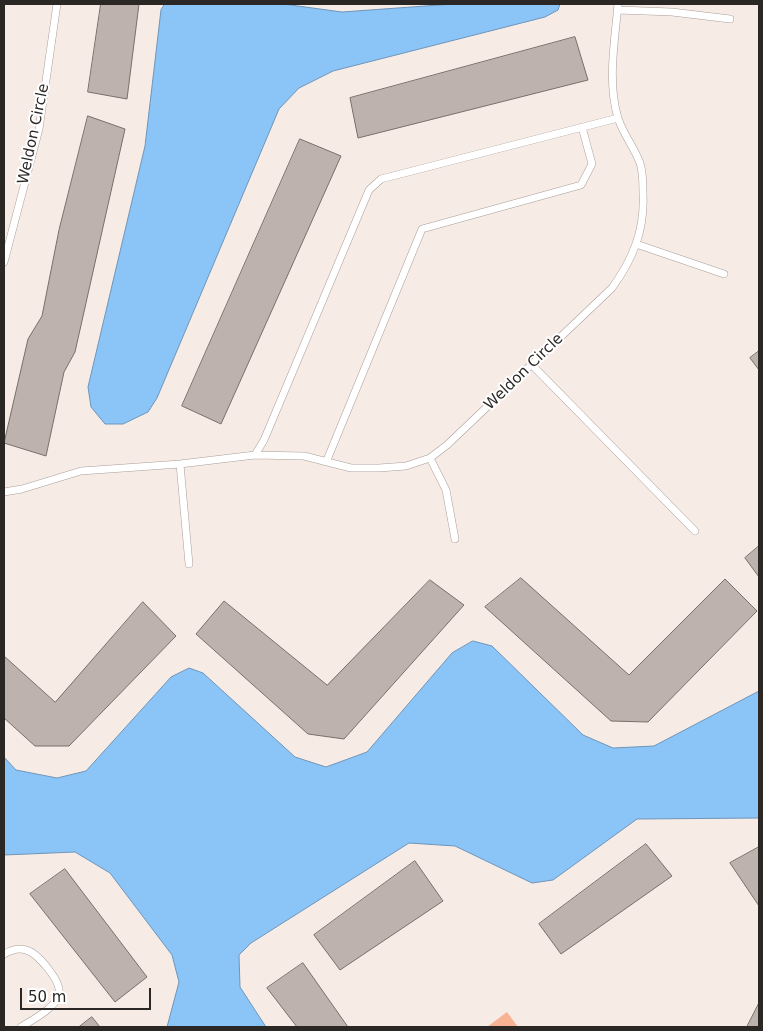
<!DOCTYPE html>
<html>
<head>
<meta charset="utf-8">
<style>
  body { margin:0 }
  #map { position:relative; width:763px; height:1031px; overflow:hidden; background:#f7ebe6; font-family:"DejaVu Sans",sans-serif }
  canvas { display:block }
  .frame { position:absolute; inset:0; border:5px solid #2b2725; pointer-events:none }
  .scale { position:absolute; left:20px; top:988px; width:131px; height:22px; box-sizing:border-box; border:2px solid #2b2725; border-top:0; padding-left:6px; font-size:15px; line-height:18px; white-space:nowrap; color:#2b2725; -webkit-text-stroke:4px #fff; paint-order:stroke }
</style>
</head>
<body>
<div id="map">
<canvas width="763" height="1031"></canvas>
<div class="frame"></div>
<div class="scale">50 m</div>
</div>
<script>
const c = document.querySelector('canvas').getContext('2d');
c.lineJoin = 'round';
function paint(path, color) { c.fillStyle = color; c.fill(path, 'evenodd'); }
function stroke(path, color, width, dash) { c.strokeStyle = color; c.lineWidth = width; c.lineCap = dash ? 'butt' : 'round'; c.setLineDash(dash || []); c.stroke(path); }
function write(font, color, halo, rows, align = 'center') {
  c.font = font + ' "DejaVu Sans",sans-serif'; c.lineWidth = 4; c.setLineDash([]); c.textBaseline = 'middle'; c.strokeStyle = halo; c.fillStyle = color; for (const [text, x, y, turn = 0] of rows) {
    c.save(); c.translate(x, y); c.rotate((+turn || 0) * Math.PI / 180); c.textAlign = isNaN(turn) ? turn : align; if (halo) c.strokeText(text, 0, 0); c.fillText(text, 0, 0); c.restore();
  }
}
paint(new Path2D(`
  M507,1012l11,15h-31z`), '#f7b394');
const water = new Path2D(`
  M165,4h118l59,8 111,-8h107l-2,6 -13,7 -212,54 -34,17 -20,21 -122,289 -9,14 -25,12h-18l-14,-17 -3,-20 57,-241 16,-136z
  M473,641l19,5 91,89 30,13 41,-2 105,-55v127l-122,1 -84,61 -21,3 -77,-37 -46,-3 -158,100 -12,12 1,32 26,40h-99l12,-45 -7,-27 -62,-82 -35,-21 -71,3v-98l12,13 41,8 29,-7 85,-94 18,-9 14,5 92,84 31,10 41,-15 85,-99z`);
paint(water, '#8bc4f7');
stroke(water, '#6e95b8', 1);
const building = new Path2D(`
  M101,4h38l-12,95 -39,-7z
  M575,37l13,43 -230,58 -8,-40z
  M88,116l37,13 -50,223 -11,20 -18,84 -42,-13 24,-104 14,-23 17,-86z
  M300,139l41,17 -120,268 -39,-18z
  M759,351v19l-9,-12z
  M759,546v31l-14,-19z
  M521,578l108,97 96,-96 32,32 -109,111 -37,-1 -126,-114z
  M430,580l34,25 -120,134 -36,-5 -112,-100 28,-33 103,84z
  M143,602l33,34 -107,110h-34l-31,-28v-62l51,46z
  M646,844l26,32 -111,78 -22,-30z
  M759,847v59l-29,-43z
  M415,861l28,40 -103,69 -26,-35z
  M65,869l82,108 -32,25 -85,-108z
  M303,963l45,64h-51l-30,-39z
  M759,1003v24h-12z
  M92,1017l8,10h-21z`);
paint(building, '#bdb2ad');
stroke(building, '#796f6a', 1);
const service = new Path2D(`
  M618,10l54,2 58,7
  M636,244l88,30
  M4,262l35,-133 18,-125
  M532,365l163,166
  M255,455l49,1 47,12h28l27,-2 24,-8 17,-13 165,-157c21,-29 33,-58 31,-95 0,-10 0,-21 -3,-30 -6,-16 -17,-29 -22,-45 -11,-36 -3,-78 0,-114
  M430,458l16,32 9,49
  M327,460l95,-231 159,-44 11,-21 -10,-37
  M180,464l9,100
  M4,492l18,-3 59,-18 99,-7 75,-9 9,-15 105,-250 12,-11 237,-61
  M4,954c7,-4 14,-7 22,-4 12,3 36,32 33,44 -3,14 -27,26 -38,33`);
stroke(service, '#a89e99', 8);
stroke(service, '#fff', 7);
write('15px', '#2b2725', '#fff', [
  ["Weldon Circle",34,134,-78],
  ["Weldon Circle",524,372,-44]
]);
</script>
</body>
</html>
